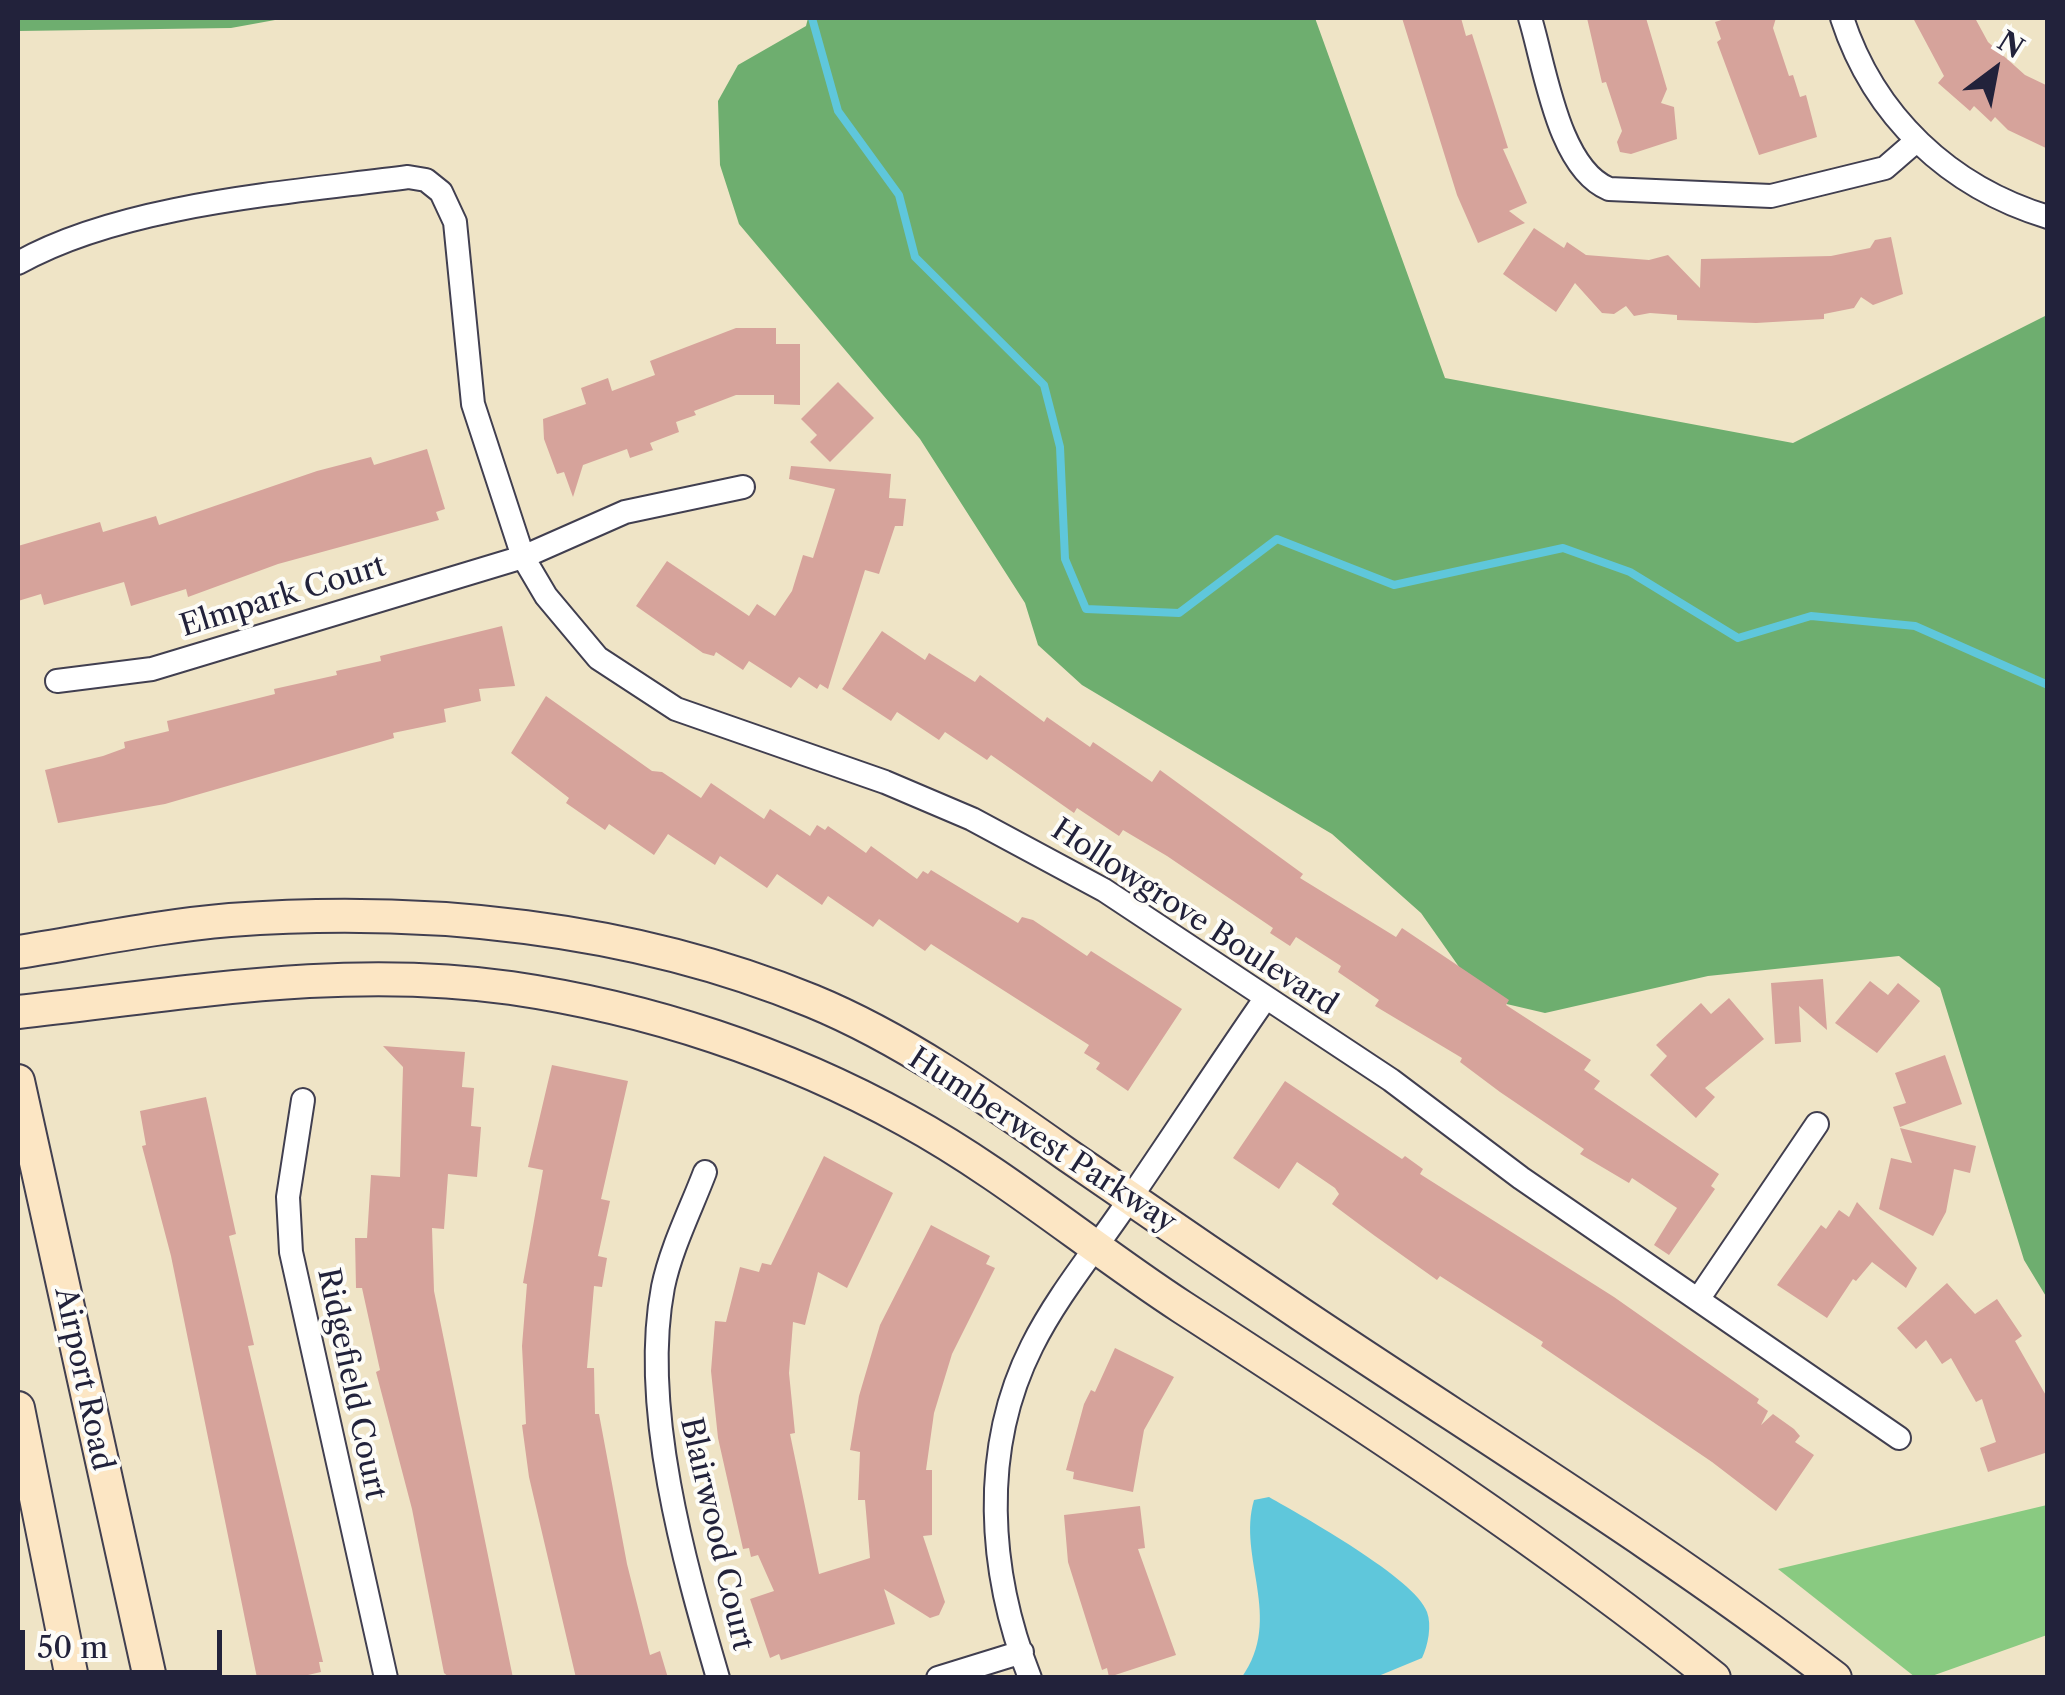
<!DOCTYPE html>
<html>
<head>
<meta charset="utf-8">
<style>
  body { margin:0 }
  #map { position:relative; width:2065px; height:1695px; overflow:hidden; background:#efe4c6; font-family:"Libre Caslon Text",serif }
  canvas { display:block }
  .frame { position:absolute; inset:0; border:20px solid #22223b; pointer-events:none }
  .north { position:absolute; left:1945px; top:20px; width:100px; height:100px; -webkit-text-stroke:8px #fdfcf7; paint-order:stroke; rotate:32deg; font-size:28px; font-weight:700; line-height:40px; text-align:center; color:#22223b }
  .north::after { content:''; display:block; margin:auto; width:35px; height:45px; background:#22223b; clip-path:polygon(50% 0,100% 100%,50% 72%,0 100%) }
  .scale { position:absolute; left:20px; top:1630px; width:202px; height:45px; box-sizing:border-box; border:5px solid #22223b; border-top:0; padding-left:12px; font-size:30px; line-height:35px; white-space:nowrap; color:#22223b; -webkit-text-stroke:8px #fdfcf7; paint-order:stroke }
</style>
</head>
<body>
<div id="map">
<canvas width="2065" height="1695"></canvas>
<div class="frame"></div>
<div class="north">N</div>
<div class="scale">50 m</div>
</div>
<script>
const c = document.querySelector('canvas').getContext('2d');
c.lineJoin = 'round';
function paint(path, color) { c.fillStyle = color; c.fill(path, 'evenodd'); }
function stroke(path, color, width, dash) { c.strokeStyle = color; c.lineWidth = width; c.lineCap = dash ? 'butt' : 'round'; c.setLineDash(dash || []); c.stroke(path); }
function write(font, color, halo, rows, align = 'center') {
  c.font = font + ' "Libre Caslon Text",serif'; c.lineWidth = 8; c.setLineDash([]); c.textBaseline = 'middle'; c.strokeStyle = halo; c.fillStyle = color; for (const [text, x, y, turn = 0] of rows) {
    c.save(); c.translate(x, y); c.rotate((+turn || 0) * Math.PI / 180); c.textAlign = isNaN(turn) ? turn : align; if (halo) c.strokeText(text, 0, 0); c.fillText(text, 0, 0); c.restore();
  }
}
paint(new Path2D(`
  M2047,1505v130l-118,42h-14l-137,-108z`), '#89ca81');
paint(new Path2D(`
  M18,18h268l-55,10 -213,3z
  M808,18h507l130,360 348,65 254,-128v983l-23,-38 -84,-272 -41,-32 -191,20 -163,37 -64,-15 -60,-85 -89,-79 -250,-149 -44,-40 -13,-42 -105,-164 -181,-215 -19,-59 -2,-64 20,-36 68,-39z`), '#6eae6f');
paint(new Path2D(`
  M1269,1497c33,19 147,82 158,115 5,13 1,34 -5,46l-46,19h-134c42,-59 -5,-119 12,-177z`), '#5fc7db');
stroke(new Path2D(`
  M812,18l26,93 61,84 16,62 129,128 16,62 5,112 21,50 93,4 98,-74 117,46 169,-37 67,24 108,66 73,-22 104,10 133,59`), '#5fc7db', 8);
paint(new Path2D(`
  M1402,18h59l5,18 6,-2 36,114 -5,1 24,54 -18,8 16,12 -47,20 -21,-48z
  M1587,18h59l21,71 -6,14 13,4 3,32 -46,15 -11,-2 -3,-10 5,-11 -16,-49 -4,1z
  M1728,18h48l-3,10 16,48 4,-1 7,22 6,-2 11,42 -58,18 -42,-113 4,-3 -6,-17z
  M1913,18h62l13,24 37,33 23,11v63l-40,-19 -13,-13 -4,5 -17,-16 -4,5 -32,-28 6,-7z
  M1534,228l30,20 3,-6 19,13 63,5 19,-5 32,33 1,-29 130,-3 39,-8 5,-8 16,-3 12,57 -30,11 -12,-8 -7,11 -30,6v5l-68,4 -79,-3v-5l-27,-2 -16,3 -8,-10 -12,8 -12,-1 -27,-30 -19,29 -53,-38z
  M736,328h40v16h24v61l-26,-1v-9h-38l-42,16 2,4 -20,7 3,10 -29,11 3,7 -23,8 -3,-9 -44,16 -10,32 -9,-25 -7,2 -13,-35 -1,-20 43,-15 -5,-16 27,-10 4,13 43,-16 -5,-14z
  M838,382l36,36 -44,44 -20,-20 7,-7 -16,-16z
  M427,449l18,60 -9,3 3,8 -161,44 -90,33 -2,-8 -55,17 -7,-24 -80,23 -3,-11 -23,7v-55l82,-24 3,10 53,-16 3,9 158,-54 54,-14 3,8z
  M791,466l100,8 -2,24 17,1 -3,27h-8l-16,48 -14,-4 -37,119 -8,-5 -3,5 -18,-12 -8,11 -42,-27 -6,9 -27,-18 -2,4 -11,-3 -67,-47 31,-45 82,55 8,-12 18,12 17,-25 11,-36 10,3 22,-69 -46,-10z
  M502,626l13,60 -36,3 2,12 -37,8 2,13 -53,11 1,5 -229,66 -107,19 -13,-53 58,-14 22,-8 -1,-6 45,-11 -2,-10 108,-27 -1,-5 63,-14 -1,-4 45,-10 -1,-5z
  M882,631l43,29 4,-7 46,29 5,-7 64,47 3,-5 43,30 3,-5 59,40 8,-12 143,104 -3,4 96,59 6,-9 107,72 -3,5 85,55 -7,10 16,11 -6,8 125,85 -8,12 4,3 -46,66 -15,-10 23,-37 -45,-30 -3,5 -49,-29 4,-5 -84,-57 -40,-30 2,-4 -87,-52 4,-6 -41,-28 3,-6 -45,-29 -6,9 -20,-13 3,-5 -106,-72 -44,-26 -4,6 -42,-28 -3,5 -83,-58 -4,5 -42,-28 -6,8 -42,-28 -6,9 -49,-32z
  M546,696l106,75 10,1 39,26 10,-15 53,36 6,-10 40,27 7,-11 8,5 3,-4 38,27 5,-7 46,33 6,-8 5,3 3,-4 87,53 4,-6 11,3 54,36 4,-5 91,58 -54,82 -32,-22 4,-6 -16,-10 5,-8 -158,-101 -6,7 -46,-32 -6,8 -45,-31 -6,9 -45,-31 -10,14 -47,-32 -5,9 -47,-31 -14,21 -45,-31 -4,6 -39,-27 3,-5 -58,-45z
  M1823,979l4,51 -28,-24 2,36 -26,2 -4,-61z
  M1870,981l18,14 10,-12 22,18 -43,52 -42,-30z
  M1729,998l35,41 -59,49 10,9 -19,21 -46,-43 17,-19 -11,-11 45,-42 10,11z
  M383,1046l82,6 -3,35 12,1 -3,38 10,1 -4,50 -29,-3 -4,55 -12,-1 2,63 79,387h-63l-6,-5 -32,-164 -36,-137 4,-2 -18,-82h-6l-1,-50h12l4,-63 29,2 3,-110z
  M1945,1055l17,49 -62,23 -7,-20 13,-4 -11,-30z
  M552,1065l76,16 -27,118 9,2 -12,55 9,2 -5,29 -8,-1 -7,82h7l1,46h4l28,150 23,91 10,-4 8,27h-92l-47,-201 -7,-52 4,-1 -4,-78 5,-62 -4,-1 20,-113 -15,-3z
  M1285,1081l117,78 3,-3 18,13 -3,5 194,123 145,102 -2,4 11,8 -7,14 12,-11 21,15 6,7 -5,6 19,13 -38,56 -64,-49 -171,-116 2,-4 -103,-66 -3,4 -62,-44 -43,-32 7,-10 -4,-6 -38,-26 -18,27 -46,-31z
  M206,1097l30,137 -7,2 25,109 -6,1 75,316h-4l2,10 -26,6h-38l-86,-422 -29,-110 4,-1 -6,-34z
  M1900,1128l76,18 -6,27 -16,-4 -8,43 -13,24 -54,-27 12,-51 21,5z
  M824,1156l69,37 -46,95 -29,-16 -13,53 -12,-3 -4,51 6,60 -5,1 29,140 51,-16 -5,-58h-7l2,-48 -10,-2 9,-54 21,-71 51,-100 59,31 -4,8 9,4 -43,86 -18,59 -8,57h6v65l-9,1 22,66 -6,13 -9,3 -46,-29 11,35 -114,36 -2,-6 -9,4 -20,-59 24,-8 -16,-36 -7,2 -2,-9 -6,1 -25,-111 -7,-67 4,-50 11,1 14,-55 19,5 3,-9 9,2z
  M1857,1202l60,66 -11,20 -34,-26 -16,19 -3,-2 -26,39 -50,-33 44,-60 5,4 13,-19 10,7z
  M1947,1283l28,31 22,-15 25,37 -7,5 33,58v53l-60,20 -8,-24 16,-6 -14,-43 -6,3 -25,-44 -9,6 -16,-24 -10,9 -19,-21z
  M1115,1348l59,29 -30,53 -11,62 -60,-13 1,-7 -8,-2 18,-66 7,-14 4,2z
  M1140,1506l5,42 -7,1 38,106 -67,22 -2,-9 -5,2 -34,-108 -4,-47z`), '#d6a39b');
const minor = new Path2D(`
  M1530,18c15,49 28,150 79,171l162,7 114,-28 30,-26
  M1842,18c32,98 107,169 206,199
  M18,263c105,-59 269,-70 390,-86l18,3 15,12 14,30 18,182 50,153 23,39 52,62 78,51 209,73 87,37 132,71 287,190 130,98 378,260
  M57,681l95,-12 371,-112 102,-45 118,-25
  M303,1100l-15,97 3,55 95,426
  M705,1172c-14,37 -34,76 -42,115 -23,120 21,275 55,391
  M1699,1298l118,-174
  M938,1678l84,-26
  M1030,1678c-42,-106 -50,-229 2,-332 26,-52 65,-98 97,-146 46,-67 90,-135 136,-201`);
const secondary = new Path2D(`
  M18,952c70,-11 141,-26 212,-32 195,-14 400,6 582,81 90,37 175,97 254,153 78,54 157,108 236,161 179,120 362,232 533,363
  M18,1012c164,-18 327,-48 493,-24 137,20 274,65 395,132 97,53 184,127 276,187 181,117 363,236 532,371
  M18,1081l132,597
  M18,1408l54,270`);
stroke(minor, '#413f50', 26);
stroke(secondary, '#413f50', 36);
stroke(minor, '#fff', 22);
stroke(secondary, '#fce6c4', 32);
write('30px', '#22223b', '#fdfcf7', [
  ["Elmpark Court",283,597,-17],
  ["Hollowgrove Boulevard",1194,918,33],
  ["Humberwest Parkway",1042,1141,33],
  ["Airport Road",83,1379,78],
  ["Ridgefield Court",351,1384,78],
  ["Blairwood Court",716,1534,77]
]);
</script>
</body>
</html>
